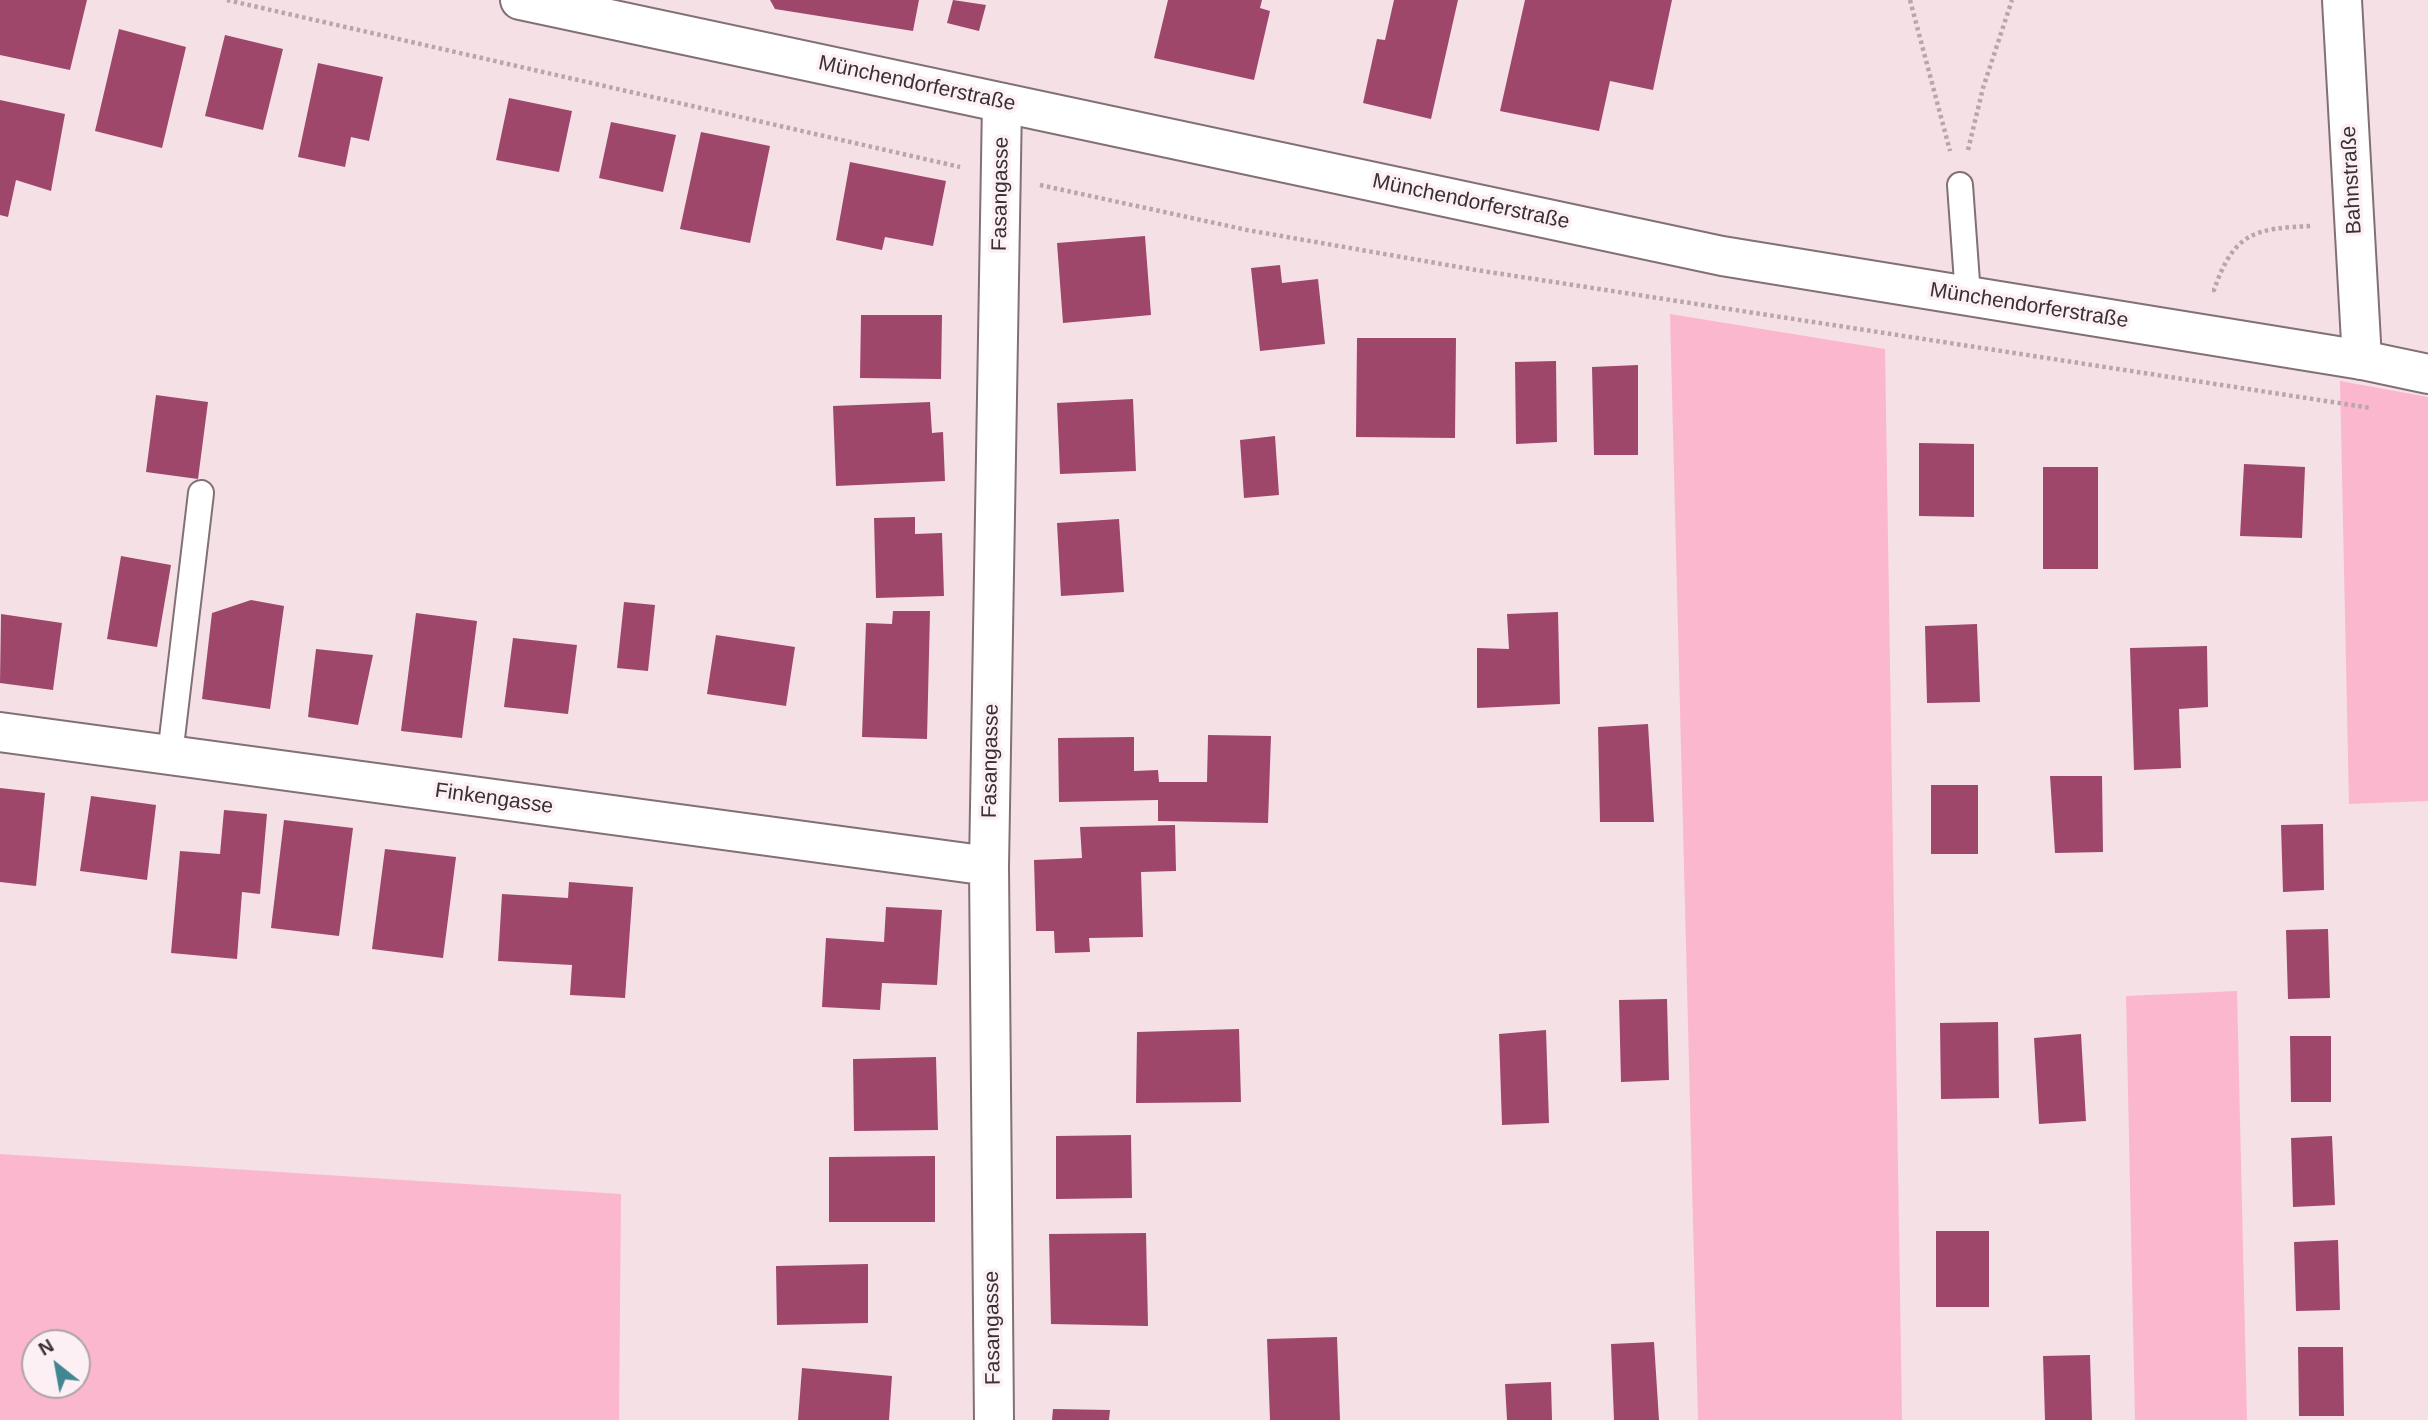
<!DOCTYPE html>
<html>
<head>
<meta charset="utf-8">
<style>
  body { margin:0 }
  #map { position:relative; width:2428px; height:1420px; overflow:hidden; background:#f5e0e6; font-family:Helvetica,sans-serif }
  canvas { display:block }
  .north { position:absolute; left:21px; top:1329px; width:70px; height:70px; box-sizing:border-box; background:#fcf0f4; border:2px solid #aea3a7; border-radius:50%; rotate:329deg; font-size:19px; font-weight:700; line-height:28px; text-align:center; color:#383033 }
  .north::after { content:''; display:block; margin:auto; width:24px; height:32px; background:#418791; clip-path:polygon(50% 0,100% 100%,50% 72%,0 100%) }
</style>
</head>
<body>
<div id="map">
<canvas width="2428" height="1420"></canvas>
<div class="north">N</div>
</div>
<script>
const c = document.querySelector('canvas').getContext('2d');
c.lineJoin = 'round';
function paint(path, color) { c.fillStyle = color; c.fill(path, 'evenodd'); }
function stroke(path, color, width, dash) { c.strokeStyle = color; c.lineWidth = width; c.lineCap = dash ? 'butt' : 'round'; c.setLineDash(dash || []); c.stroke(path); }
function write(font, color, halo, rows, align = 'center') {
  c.font = font + ' Helvetica,sans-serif'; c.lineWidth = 7; c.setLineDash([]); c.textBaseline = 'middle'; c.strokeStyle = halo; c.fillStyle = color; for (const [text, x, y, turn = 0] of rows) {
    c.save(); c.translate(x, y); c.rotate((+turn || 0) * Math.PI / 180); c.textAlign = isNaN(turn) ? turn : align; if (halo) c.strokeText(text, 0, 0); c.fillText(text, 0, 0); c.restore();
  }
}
paint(new Path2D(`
  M1670,314l215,35 17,1071h-204z
  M2340,381l88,16v404l-79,3z
  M2237,991l10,429h-112l-9,-424z
  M0,1154l621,40 -2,226h-619zM35,1343h42v42h-42z`), '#fbb7ce');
paint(new Path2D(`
  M0,0h87l-17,70 -70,-15z
  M770,0h149l-6,31 -138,-22z
  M953,0l33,5 -7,26 -32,-8z
  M1168,0h94l-2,8 10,3 -16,69 -100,-22z
  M1394,0h64l-27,119 -68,-16 14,-64 8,1z
  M1525,0h147l-19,90 -43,-9 -11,50 -99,-20z
  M119,29l67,18 -24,101 -67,-17z
  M225,35l58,14 -20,81 -58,-14z
  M318,63l65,14 -14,64 -18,-4 -6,30 -47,-10z
  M509,98l63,13 -13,61 -63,-12z
  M0,100l65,14 -14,77 -35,-11 -8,37 -8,-2z
  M611,122l65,13 -13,57 -64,-14z
  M701,132l69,14 -20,97 -70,-14z
  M850,162l96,19 -13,65 -48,-9 -3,13 -46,-10z
  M1145,236l6,79 -88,8 -6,-80z
  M1280,265l2,18 36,-4 7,65 -65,7 -9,-83z
  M861,315h81l-1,64 -81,-1z
  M1357,338h99l-1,100 -99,-1z
  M1556,361l1,81 -41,2 -1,-82z
  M1638,365v90h-44l-2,-88z
  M156,395l52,7 -10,77 -52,-7z
  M1133,399l3,72 -76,3 -3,-71z
  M930,402l2,31 11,-1 2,49 -109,5 -3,-80z
  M1275,436l4,59 -35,3 -4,-58z
  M1919,443l55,1v73l-55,-1z
  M2244,464l61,3 -3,71 -62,-2z
  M2043,467h55v102h-55z
  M915,517v17l27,-1 2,63 -68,2 -2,-80z
  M1119,519l5,73 -63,4 -4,-73z
  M121,556l50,9 -14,82 -50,-8z
  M251,600l33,6 -14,103 -68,-10 10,-86z
  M624,602l31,3 -7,66 -31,-3z
  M893,611h37l-3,128 -65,-2 4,-114 26,1z
  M1558,612l2,92 -83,4v-60l32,1 -2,-35z
  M416,613l61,8 -15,117 -61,-7z
  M1,614l61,9 -9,67 -53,-7z
  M1977,624l3,78 -53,1 -2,-77z
  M716,635l79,12 -9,59 -79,-12z
  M513,638l64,7 -9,69 -64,-7z
  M2207,646l1,61 -29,2 2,59 -47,2 -4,-122z
  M316,649l57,6 -15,70 -50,-8z
  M1648,724l6,98h-54l-2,-95z
  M1208,735l63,1 -3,87 -110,-2v-21l-99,2 -1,-64 76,-1v34l24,-1 1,12h48z
  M2050,776h52l1,76 -48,1z
  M1931,785h47v69h-47z
  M0,788l45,5 -9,93 -36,-4z
  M91,796l65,9 -9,75 -67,-9z
  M224,810l43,4 -7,80 -18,-2 -5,67 -66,-6 9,-102 40,3z
  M284,820l69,8 -14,108 -68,-8z
  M2323,824l1,66 -41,2 -2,-67z
  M1175,825l1,46 -35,1 2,65 -54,1 1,14 -35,1 -1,-22h-18l-2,-71 48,-2 -2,-31z
  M385,849l71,8 -13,101 -71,-9z
  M569,882l64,5 -8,111 -55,-3 2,-30 -74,-4 4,-67 66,4z
  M886,907l56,3 -5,75 -55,-2 -2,27 -58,-3 4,-69 58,4z
  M2328,929l2,69 -42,1 -2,-69z
  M1667,999l2,81 -48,2 -2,-82z
  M1998,1022l1,76 -58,1 -1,-76z
  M1239,1029l2,73 -105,1 1,-71z
  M1546,1030l3,93 -47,2 -3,-91z
  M2081,1034l5,87 -47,3 -5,-86z
  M2290,1036h41v66h-40z
  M936,1057l2,73 -84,1 -1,-72z
  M1131,1135l1,63 -76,1v-63z
  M2332,1136l3,69 -42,2 -2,-69z
  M935,1156v66h-106v-65z
  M1936,1231h53v76h-53z
  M1146,1233l2,93 -97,-2 -2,-90z
  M2338,1240l2,70 -44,1 -2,-69z
  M868,1264v59l-91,2 -1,-59z
  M1337,1337l3,83h-70l-3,-81z
  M1654,1342l5,78h-45l-3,-76z
  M2298,1347h45l1,69h-45z
  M2090,1355l2,65h-47l-2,-64z
  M802,1368l90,8 -3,44h-91z
  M1551,1382l1,38h-45l-2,-36z
  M1053,1409l57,1 -1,10h-57z`), '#9e476a');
const service = new Path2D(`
  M1960,185l8,111
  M170,755l31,-262`);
const minor = new Path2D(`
  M2342,0l20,360
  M0,732l989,134
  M994,1420l-5,-554 13,-763`);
const tertiary = new Path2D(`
  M520,0l1202,256 640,104 66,14`);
stroke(service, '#827076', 28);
stroke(minor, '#827076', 42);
stroke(tertiary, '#827076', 42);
stroke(new Path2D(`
  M227,0l733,167
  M1910,0l40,151
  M1968,150l15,-62 29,-88
  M1040,185l207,45 229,40 895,138
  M2212,290h2c20,-58 41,-62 99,-64`), '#b7a6ab', 4.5, [3.5, 3.5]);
stroke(service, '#fff', 24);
stroke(minor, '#fff', 38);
stroke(tertiary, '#fff', 38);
write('21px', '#383033', '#fcf0f4', [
  ["Münchendorferstraße",917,84,12],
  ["Bahnstraße",2352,180,-93],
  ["Fasangasse",1001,194,-89],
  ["Münchendorferstraße",1471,202,12],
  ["Münchendorferstraße",2029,306,9],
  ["Fasangasse",991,761,-89],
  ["Finkengasse",494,799,8],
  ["Fasangasse",993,1328,-91]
]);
</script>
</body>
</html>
